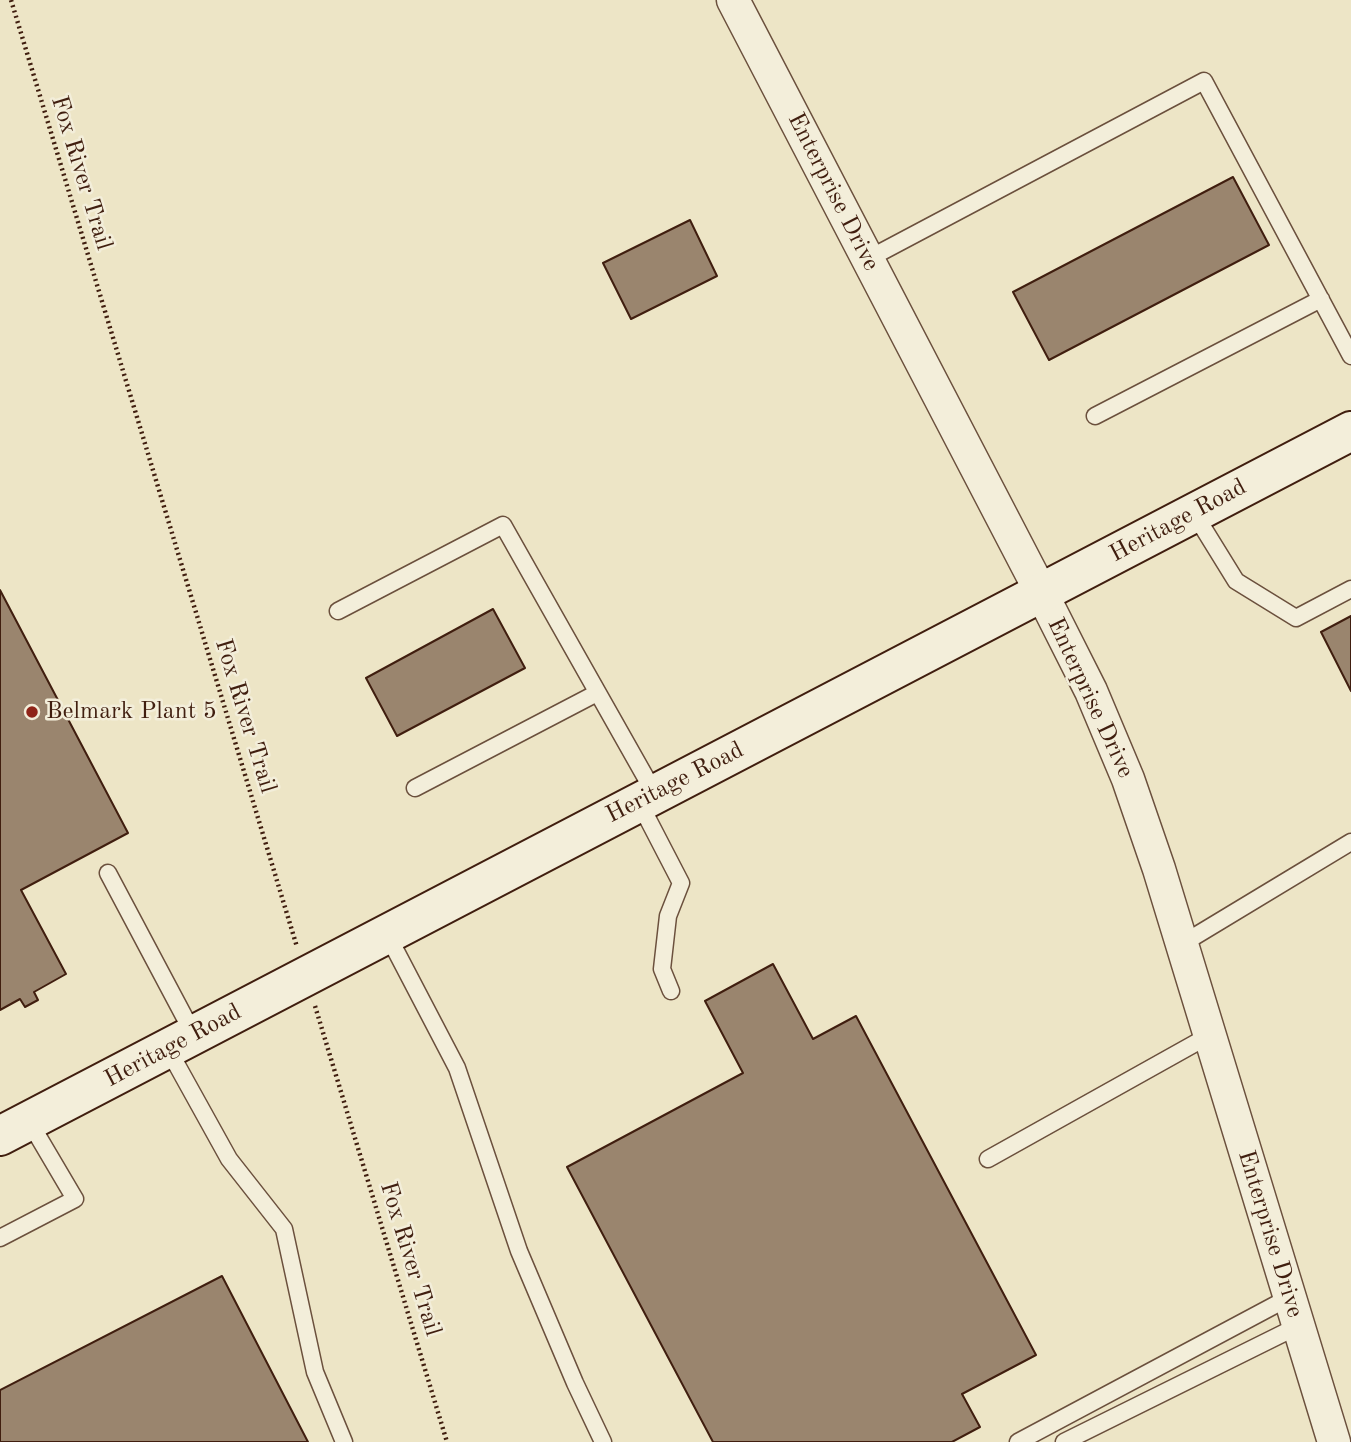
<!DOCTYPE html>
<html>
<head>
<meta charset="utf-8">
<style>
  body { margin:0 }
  canvas { display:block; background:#ede5c6 }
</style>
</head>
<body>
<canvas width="1351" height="1442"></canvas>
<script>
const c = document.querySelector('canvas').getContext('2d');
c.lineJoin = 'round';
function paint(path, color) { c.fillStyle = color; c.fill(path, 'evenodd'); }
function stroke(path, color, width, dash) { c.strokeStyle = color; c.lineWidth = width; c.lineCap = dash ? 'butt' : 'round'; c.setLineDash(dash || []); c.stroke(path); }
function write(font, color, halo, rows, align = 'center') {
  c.font = font + ' "Old Standard TT",serif'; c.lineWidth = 5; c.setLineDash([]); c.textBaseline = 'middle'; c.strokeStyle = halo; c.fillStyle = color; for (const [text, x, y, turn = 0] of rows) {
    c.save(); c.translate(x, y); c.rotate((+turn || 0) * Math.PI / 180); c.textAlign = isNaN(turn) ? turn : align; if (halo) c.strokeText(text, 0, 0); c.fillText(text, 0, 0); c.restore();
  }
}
const building = new Path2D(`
  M1233,177l36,68 -220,115 -36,-68z
  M690,220l27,56 -86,43 -28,-56z
  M0,590l128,243 -107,57 45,84 -32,18 4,8 -13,7 -5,-8 -20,11z
  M493,609l32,59 -128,68 -31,-58z
  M1351,616v75l-30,-59z
  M773,964l40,75 43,-23 180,339 -74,39 18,33 -28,15h-239l-146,-275 176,-94 -38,-72z
  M222,1276l86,166h-308v-52z`);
paint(building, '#9a856e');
stroke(building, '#401e0f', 2);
const lane = new Path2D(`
  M868,259l336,-178 147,275
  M1095,416l226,-117
  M1194,513l42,68 60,37 55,-29
  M338,611l165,-86 152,269
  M415,788l182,-95
  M639,802l42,81 -13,33 -6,53 9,22
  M108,873l86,162
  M387,934l70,134 62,183 56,132 28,59
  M1182,944l169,-102
  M168,1049l61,110 55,70 31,143 29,70
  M988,1159l222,-124
  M0,1238l75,-39 -46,-78
  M1018,1442l272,-145
  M1064,1442l234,-116`);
const street = new Path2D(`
  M733,0l308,592 50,99 37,88 31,90 175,573`);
const secondary = new Path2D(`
  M0,1136l1351,-705`);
stroke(lane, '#6b503d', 19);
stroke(street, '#6b503d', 35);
stroke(secondary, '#401e0f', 42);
stroke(new Path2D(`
  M11,0l286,947
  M315,1006l132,436`), '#401e0f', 4.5, [2, 3.5]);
stroke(lane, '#f3eeda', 16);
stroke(street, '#f3eeda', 32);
stroke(secondary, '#f3eeda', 38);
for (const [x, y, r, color] of [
  [32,712,7,"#8f2418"]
]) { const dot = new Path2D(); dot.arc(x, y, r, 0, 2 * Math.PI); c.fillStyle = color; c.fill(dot); stroke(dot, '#f3eeda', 2.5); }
write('24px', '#401e0f', '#f3eeda', [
  ["Fox River Trail",81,173,73],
  ["Enterprise Drive",833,192,63],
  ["Heritage Road",1178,521,-28],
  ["Enterprise Drive",1090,698,65],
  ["Fox River Trail",245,716,73],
  ["Heritage Road",675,783,-27],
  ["Heritage Road",173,1046,-28],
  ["Enterprise Drive",1270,1234,73],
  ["Fox River Trail",410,1259,73]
]);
write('24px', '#401e0f', '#f3eeda', [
  ["Belmark Plant 5",46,712]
], 'left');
</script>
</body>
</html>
